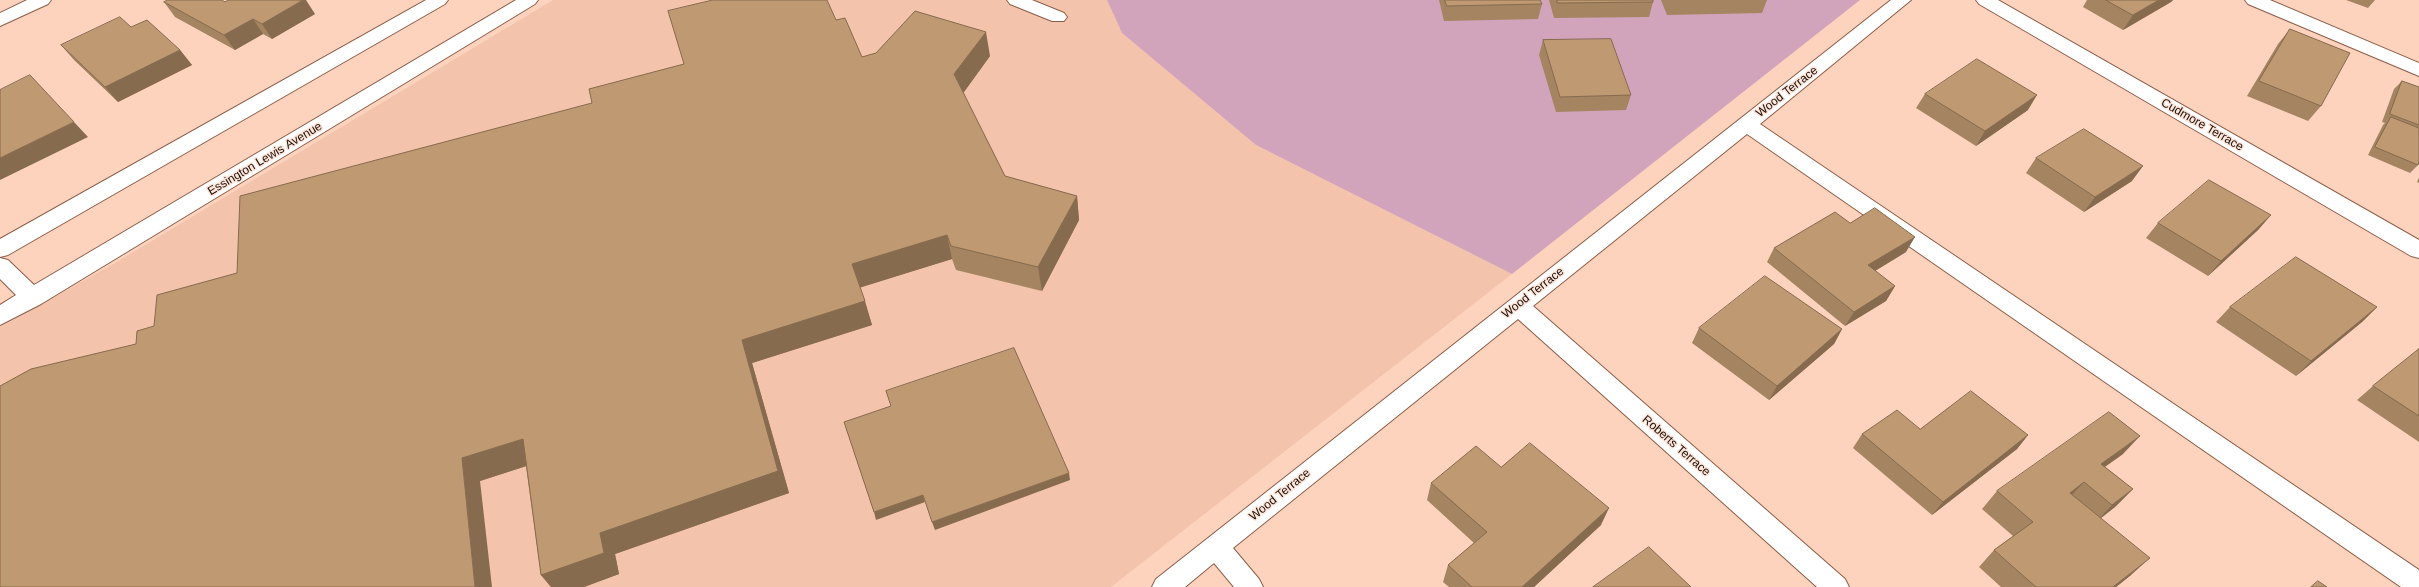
<!DOCTYPE html>
<html>
<head>
<meta charset="utf-8">
<style>
  body { margin:0 }
  canvas { display:block; background:#fed3be }
</style>
</head>
<body>
<canvas width="2419" height="587"></canvas>
<script>
const c = document.querySelector('canvas').getContext('2d');
c.lineJoin = 'round';
function paint(path, color) { c.fillStyle = color; c.fill(path, 'evenodd'); }
function stroke(path, color, width, dash) { c.strokeStyle = color; c.lineWidth = width; c.lineCap = dash ? 'butt' : 'round'; c.setLineDash(dash || []); c.stroke(path); }
function write(font, color, halo, rows, align = 'center') {
  c.font = font + ' Helvetica,sans-serif'; c.lineWidth = 3; c.setLineDash([]); c.textBaseline = 'middle'; c.strokeStyle = halo; c.fillStyle = color; for (const [text, x, y, turn = 0] of rows) {
    c.save(); c.translate(x, y); c.rotate((+turn || 0) * Math.PI / 180); c.textAlign = isNaN(turn) ? turn : align; if (halo) c.strokeText(text, 0, 0); c.fillText(text, 0, 0); c.restore();
  }
}
paint(new Path2D(`
  M553,0h554l15,33 134,112 256,129 -401,313h-1111v-260l110,-61z`), '#f4c3ac');
paint(new Path2D(`
  M1107,0h753l-348,274 -256,-129 -134,-112z`), '#d2a4bb');
const minor = new Path2D(`
  M27,0h24l-3,4 -48,22v-13z
  M426,0h22l-3,4 -437,251 -8,2v-18z
  M516,0h22l-3,4 -494,300 -41,21v-20l16,-10 -16,-16v-21l8,2 26,25z
  M1007,0h25l32,13 3,4 -3,4h-12l-42,-17z
  M1891,0h20l-151,124 659,446v17h-18l-654,-453 -214,172 312,273 4,8h-32l-299,-268 -285,229 26,31 4,8h-29l-20,-24 -29,24h-33l4,-8z
  M1976,0h22l421,240v18l-8,-2 -432,-252z
  M2245,0h25l149,63v13l-171,-72z`);
stroke(minor, '#8c5d46', 2);
paint(minor, '#fff');
paint(new Path2D(`
  M1439,0h101l2,4 -4,15 -94,2z
  M1549,0h104v2l-4,15 -95,1z
  M1661,0h106l-5,13 -95,2z
  M2087,0h86l-2,2 -48,28 -40,-23z
  M2346,0h29l-7,8z
  M164,2l151,12 -43,25 -9,-5 -28,16 -60,-33z
  M836,20l26,37 14,-4 114,3 -27,37 42,83 72,20 2,24 -37,71 -86,-21 -4,-11 -92,28 12,38 -120,38 37,130 -174,61 4,20 -35,13h-33l-10,-12 -15,-109 -46,15 -344,-137 18,-18 83,-53 355,-170 92,-39z
  M131,27l49,23 12,15 -74,37 -44,-42 -13,-15z
  M2290,29l31,77 -13,15 -61,-25 31,-52z
  M1543,40l88,55 -5,15 -70,2 -17,-57z
  M2402,81l17,6v75l-1,3 -8,8 -42,-18 15,-30 2,-2 -3,-1 12,-33z
  M1925,94l103,16 -52,36 -60,-38z
  M2036,158l96,23 -48,31 -58,-39z
  M2419,178v5l-2,-1z
  M2271,215l-13,15 -50,46 -62,-38 12,-15z
  M1850,223l56,29 -31,19 20,15 -9,15 -41,25 -78,-64 7,-14z
  M2230,307h147l-15,15 -66,54 -80,-54z
  M1699,328l143,1 -8,15 -65,56 -77,-57z
  M2419,349v93l-62,-42 16,-14z
  M1920,429l108,6 -11,14 -85,66 -79,-67 9,-14z
  M2123,454l-18,13 28,22 -18,18 -15,11 31,57 -15,12h-115l-22,-20 15,-17 19,-14 -31,-27 15,-18z
  M1501,467l100,58 -67,62h-85l-6,-5 5,-17 26,-22 -47,-43 4,-17z`), '#a48461');
paint(new Path2D(`
  M303,0h3l9,14 -43,25 -10,-15z
  M2159,0h14l-2,2 -48,28 10,-15z
  M253,19l10,15 -28,16 -11,-15z
  M986,32l4,24 -31,43 -5,-25z
  M180,50l12,15 -74,37 -13,-15z
  M2037,95l-9,15 -52,36 9,-15z
  M74,122l14,15 -88,43v-22z
  M2143,166l-11,15 -48,31 11,-15z
  M1077,196l2,24 -37,71 -4,-24z
  M2271,215l-13,15 -50,46 13,-15z
  M947,235l5,24 -93,29 -7,-24z
  M1915,237l-9,15 -46,28 8,-15z
  M1895,286l-9,15 -41,25 9,-14z
  M865,301l7,24 -120,38 37,130 -174,61 4,20 -35,13h-33l-10,-12 59,-42 142,-193z
  M2377,307l-15,15 -66,54 15,-15z
  M1842,329l-8,15 -65,56 8,-14z
  M2028,435l-11,14 -85,66 11,-13z
  M2140,436l-17,18 -39,27 17,-17z
  M523,439l16,23 -59,19 12,106h-17l-13,-129z
  M1069,473l1,7 -135,50 -3,-8z
  M2084,482l-17,18 3,-7z
  M2133,489l-18,18 -20,16 17,-18z
  M923,495l2,7 -49,18 -2,-8z
  M1609,508l-8,17 -67,62h-12z
  M2150,558l-19,17 -15,12h-3z`), '#866b4f');
const building = new Path2D(`
  M168,0h54l3,2 3,-2h75l-41,24 -9,-5 -29,16 -60,-33z
  M713,0h114l9,20 9,-2 17,39 14,-4 39,-42 71,21 -32,42 51,102 72,20 -39,71 -87,-21 -4,-11 -95,29 13,37 -123,39 36,131 -178,62 4,20 -63,22 -18,-136 -61,19 13,129h-475v-201l31,-17 105,-25 1,-13 17,-5 3,-31 80,-22 3,-77 352,-93 -3,-14 95,-25 -16,-53z
  M1445,0h95l2,4 -95,2z
  M1557,0h96v2l-95,1z
  M2106,0h53l-26,15z
  M120,17l11,10 16,-7 33,30 -75,37 -44,-42z
  M2290,29l60,24 -29,53 -62,-25z
  M1611,39l20,56 -71,2 -17,-57z
  M1977,59l60,36 -52,36 -60,-37z
  M30,75l44,47 -74,36v-68z
  M2402,81l17,6v38l-29,-11z
  M2391,117l28,11v34l-1,3 -43,-18z
  M2084,129l59,37 -48,31 -59,-39z
  M2209,180l62,35 -50,46 -63,-38z
  M1875,208l40,29 -47,28 27,21 -41,26 -80,-64 61,-36 15,11z
  M2296,257l81,50 -66,54 -81,-54z
  M1765,276l77,53 -65,57 -78,-58z
  M1014,348l55,125 -137,49 -9,-27 -49,17 -30,-90 47,-16 -5,-15z
  M2419,349v67l-46,-30z
  M1971,391l57,44 -85,67 -81,-68 35,-24 23,19z
  M2109,412l31,24 -39,28 32,25 -21,16 -28,-23 -14,11 80,65 -37,29h-77l-42,-37 39,-28 -36,-31z
  M1530,443l79,65 -87,79h-50l-24,-22 39,-33 -56,-49 45,-37 25,21z
  M1649,547l42,40h-98z
  M2318,581l9,6h-16z`);
paint(building, '#bf9971');
stroke(building, '#866b4f', 1);
write('12px', '#1e0c04', '#fce6db', [
  ["Wood Terrace",1787,92,-38],
  ["Cudmore Terrace",2202,125,30],
  ["Essington Lewis Avenue",265,159,-31],
  ["Wood Terrace",1533,293,-38],
  ["Roberts Terrace",1676,446,41],
  ["Wood Terrace",1280,495,-39]
]);
</script>
</body>
</html>
